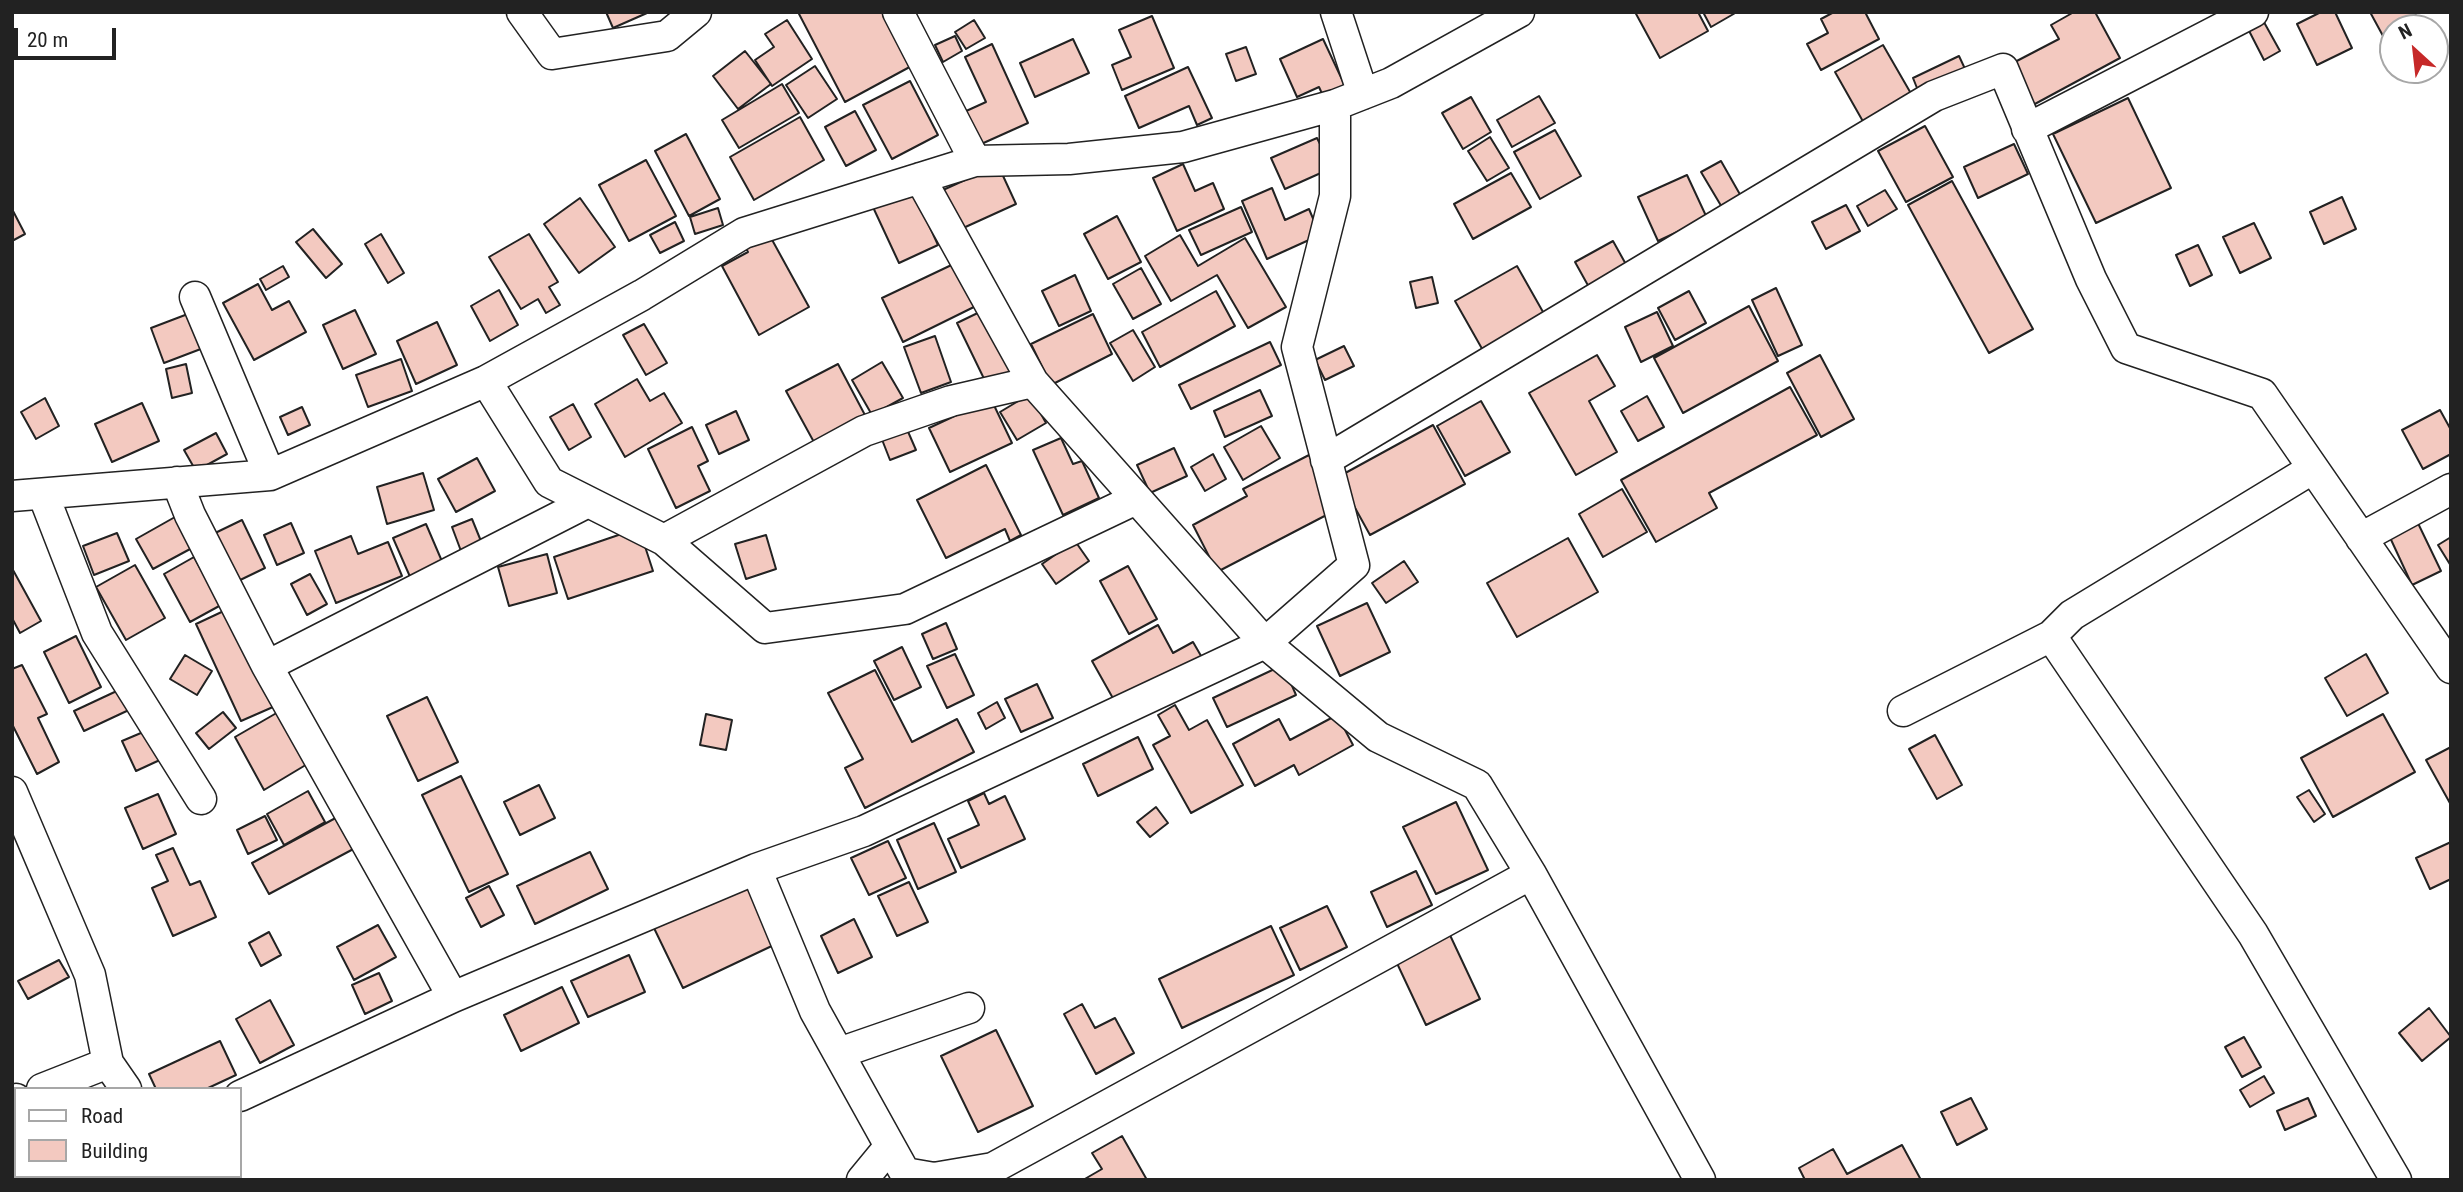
<!DOCTYPE html>
<html>
<head>
<meta charset="utf-8">
<style>
  body { margin:0 }
  #map { position:relative; width:2463px; height:1192px; overflow:hidden; background:#fff; font-family:"Roboto Condensed",sans-serif }
  canvas { display:block }
  .frame { position:absolute; inset:0; border:14px solid #222; pointer-events:none }
  .legend { position:absolute; left:14px; top:1087px; width:228px; height:91px; box-sizing:border-box; background:#fff; border:2px solid #a7a7a7; margin:0; padding:9px 12px; list-style:none; font-size:21px; color:#222 }
  .legend li { display:flex; align-items:center; gap:14px; height:35px }
  .legend b { width:35px; border:2px solid #a7a7a7 }
  .north { position:absolute; left:2379px; top:14px; width:70px; height:70px; box-sizing:border-box; background:#fff; border:2px solid #a7a7a7; border-radius:50%; rotate:333deg; font-size:19px; font-weight:700; line-height:28px; text-align:center; color:#222 }
  .north::after { content:''; display:block; margin:auto; width:24px; height:32px; background:#c62828; clip-path:polygon(50% 0,100% 100%,50% 72%,0 100%) }
  .scale { position:absolute; left:14px; top:28px; width:102px; height:32px; box-sizing:border-box; border:4px solid #222; border-top:0; padding-left:9px; font-size:21px; line-height:24px; white-space:nowrap; color:#222; -webkit-text-stroke:5px #fff; paint-order:stroke }
</style>
</head>
<body>
<div id="map">
<canvas width="2463" height="1192"></canvas>
<div class="frame"></div>
<ul class="legend">
<li><b style="height:9px;background:#fff"></b>Road</li>
<li><b style="height:19px;background:#f3c9c0"></b>Building</li>
</ul>
<div class="north">N</div>
<div class="scale">20 m</div>
</div>
<script>
const c = document.querySelector('canvas').getContext('2d');
c.lineJoin = 'round';
function paint(path, color) { c.fillStyle = color; c.fill(path, 'evenodd'); }
function stroke(path, color, width, dash) { c.strokeStyle = color; c.lineWidth = width; c.lineCap = dash ? 'butt' : 'round'; c.setLineDash(dash || []); c.stroke(path); }
const building = new Path2D(`
  M606,12h41v1l-34,15z
  M798,12h91l28,51 -72,39z
  M1635,12h63l10,19 -48,27z
  M1703,12h34l-26,15z
  M1834,12h31l14,27 -58,31 -14,-26 21,-11 -7,-14z
  M2074,12h21l25,46 -87,47 -22,-41 48,-25 -8,-14z
  M2321,12h14l17,36 -35,17 -20,-41z
  M2370,12h44l9,16h-30v17l-4,2z
  M2260,15l20,36 -16,9 -19,-37z
  M1152,16l22,52 -52,22 -10,-25 19,-8 -12,-27z
  M787,20l25,39 -40,27 -17,-26 19,-13 -9,-13z
  M974,20l11,18 -19,11 -11,-17z
  M955,36l7,15 -19,11 -8,-17z
  M1073,39l16,34 -54,24 -15,-34z
  M1323,39l23,49 -22,10 -5,-11 -22,10 -17,-38z
  M992,44l36,79 -49,22 -15,-33 22,-10 -21,-45z
  M1883,45l30,52 -48,28 -30,-53z
  M1246,47l10,27 -20,7 -10,-27z
  M745,51l26,33 -33,25 -25,-33z
  M1959,56l7,15 -47,22 -6,-15z
  M815,66l22,33 -29,19 -22,-33z
  M1188,67l24,51 -15,7 -8,-19 -50,22 -14,-32z
  M910,81l28,54 -46,24 -29,-54z
  M782,84l17,29 -60,35 -17,-28z
  M1539,96l16,27 -43,24 -15,-27z
  M1471,97l20,35 -28,17 -21,-36z
  M2128,98l43,90 -75,35 -43,-89z
  M855,111l21,39 -30,16 -21,-39z
  M800,117l24,43 -70,40 -24,-43z
  M1925,126l28,51 -47,25 -28,-51z
  M1555,130l26,46 -41,23 -26,-47z
  M686,134l34,65 -31,17 -34,-65z
  M1490,137l19,31 -22,13 -19,-30z
  M1317,138l15,30 -47,21 -14,-31z
  M2014,144l14,30 -50,24 -14,-31z
  M646,160l30,56 -47,25 -30,-56z
  M1721,161l21,37 -19,11 -22,-37z
  M1183,164l12,27 18,-8 11,26 -47,22 -24,-53z
  M998,165l18,39 -55,25 -18,-39z
  M1511,173l20,34 -58,32 -19,-35z
  M1687,175l20,43 -49,23 -20,-44z
  M1952,181l81,148 -44,24 -81,-148z
  M911,186l27,59 -39,18 -27,-58z
  M1272,188l13,32 24,-11 11,26 -53,24 -25,-58z
  M1885,190l12,19 -29,17 -11,-20z
  M2342,197l14,32 -32,15 -14,-32z
  M580,198l35,49 -36,26 -35,-49z
  M1846,205l14,26 -34,18 -14,-27z
  M1241,207l11,25 -51,23 -12,-25z
  M718,208l5,17 -28,9 -5,-17z
  M12,209l13,25 -13,7z
  M1117,216l24,46 -33,17 -24,-45z
  M675,222l9,19 -24,12 -10,-18z
  M2254,223l17,35 -31,15 -17,-36z
  M765,227l44,80 -50,28 -37,-69 26,-14 -7,-12z
  M313,229l29,35 -16,14 -30,-36z
  M381,234l23,39 -16,10 -23,-39z
  M529,234l29,48 -9,5 11,18 -14,8 -8,-14 -17,10 -32,-52z
  M1180,235l18,31 47,-28 41,69 -38,21 -31,-53 -46,26 -26,-45z
  M1613,241l15,27 -38,21 -15,-27z
  M2198,245l14,30 -22,11 -14,-31z
  M962,260l20,43 -79,39 -21,-44z
  M283,266l6,11 -23,13 -6,-11z
  M1517,266l30,53 -62,35 -30,-53z
  M1141,268l20,36 -28,15 -20,-35z
  M1075,275l16,36 -32,15 -17,-35z
  M1432,277l6,26 -22,5 -6,-26z
  M258,284l14,26 17,-9 17,31 -52,28 -31,-57z
  M1776,288l26,57 -24,11 -26,-56z
  M499,290l19,35 -28,16 -19,-35z
  M1216,291l19,35 -75,41 -18,-35z
  M1689,291l17,32 -31,17 -17,-32z
  M1749,306l29,55 -95,52 -29,-55z
  M988,308l32,66 -31,15 -32,-66z
  M355,310l21,44 -33,15 -20,-44z
  M193,312l13,35 -42,16 -13,-35z
  M1657,312l16,34 -32,16 -16,-35z
  M1093,314l19,40 -61,31 -20,-41z
  M437,322l20,43 -41,19 -19,-43z
  M644,324l23,39 -21,12 -23,-40z
  M1133,330l22,37 -22,14 -23,-38z
  M935,336l16,46 -30,11 -17,-46z
  M1270,342l11,23 -90,44 -12,-24z
  M1344,346l10,20 -29,14 -10,-20z
  M1597,355l18,31 -26,15 28,51 -41,23 -47,-82z
  M1820,355l34,64 -33,18 -34,-64z
  M401,359l11,32 -44,16 -12,-32z
  M882,362l21,36 -31,17 -20,-35z
  M186,364l6,29 -20,5 -6,-29z
  M838,364l28,53 -51,27 -29,-53z
  M637,379l13,22 14,-8 18,30 -57,34 -30,-53z
  M1790,387l27,48 -108,58 8,15 -61,34 -35,-62z
  M1260,390l12,26 -47,21 -11,-26z
  M1030,394l16,29 -29,17 -17,-28z
  M1647,396l17,31 -26,14 -17,-30z
  M45,398l14,28 -23,13 -15,-27z
  M991,399l21,44 -62,29 -21,-44z
  M1481,401l29,51 -45,24 -28,-50z
  M142,403l17,38 -47,21 -17,-38z
  M573,404l18,33 -22,13 -19,-33z
  M302,407l8,18 -22,10 -8,-18z
  M2440,410l11,20v24l-28,15 -21,-39z
  M736,411l13,29 -30,14 -13,-29z
  M1433,425l32,59 -95,51 -32,-58z
  M1261,426l19,32 -37,22 -19,-33z
  M692,427l16,34 -10,5 12,25 -34,17 -28,-59z
  M906,427l10,23 -26,10 -9,-23z
  M216,433l11,21 -31,17 -12,-21z
  M1061,438l12,26 9,-3 17,37 -36,17 -30,-65z
  M1174,448l13,28 -37,17 -13,-28z
  M1213,454l13,25 -21,12 -14,-24z
  M1309,455l29,54 -121,63 -24,-47 54,-29 -4,-7z
  M477,458l18,33 -39,21 -18,-33z
  M986,465l35,70 -11,6 -5,-12 -59,29 -29,-58z
  M423,473l11,37 -47,14 -10,-37z
  M1622,489l25,43 -44,25 -24,-43z
  M175,517l17,31 -39,21 -17,-30z
  M2415,517l26,54 -29,14 -25,-54z
  M472,519l13,32 -21,8 -12,-32z
  M242,520l23,48 -31,15 -23,-48z
  M291,523l13,30 -27,12 -13,-30z
  M426,524l18,42 -33,13 -18,-41z
  M639,528l14,43 -85,28 -14,-42z
  M117,533l12,28 -35,14 -11,-29z
  M766,535l10,34 -30,10 -11,-35z
  M351,536l7,18 30,-12 14,34 -66,27 -21,-52z
  M2451,537v29l-13,-21z
  M1568,538l30,54 -81,45 -30,-54z
  M1075,541l14,20 -33,23 -14,-20z
  M547,554l10,39 -48,13 -11,-39z
  M194,557l27,48 -31,17 -26,-48z
  M1404,561l14,21 -32,21 -14,-20z
  M135,565l30,53 -39,22 -30,-53z
  M1128,566l29,53 -28,15 -29,-53z
  M13,570l28,51 -21,12 -8,-15z
  M310,574l17,30 -20,11 -16,-31z
  M1367,603l23,49 -50,24 -23,-50z
  M228,609l45,98 -32,14 -45,-97z
  M946,623l11,26 -24,10 -11,-25z
  M1158,625l15,28 20,-11 11,19 -85,48 -27,-48z
  M76,636l25,51 -32,16 -25,-51z
  M902,647l19,40 -27,13 -20,-39z
  M955,654l19,41 -27,13 -20,-42z
  M2366,654l22,39 -41,23 -22,-38z
  M185,655l27,16 -15,24 -27,-16z
  M22,665l25,49 -9,4 21,44 -22,12 -25,-50v-55z
  M1283,665l13,30 -69,32 -14,-29z
  M875,670l37,72 45,-23 17,33 -109,56 -20,-40 18,-9 -35,-66z
  M1037,684l16,34 -32,14 -16,-33z
  M121,689l10,20 -47,22 -10,-20z
  M427,697l31,65 -40,19 -31,-65z
  M997,702l8,16 -19,11 -8,-16z
  M1175,705l14,25 18,-10 36,65 -52,28 -38,-68 17,-9 -12,-21z
  M280,711l29,52 -45,27 -29,-53z
  M223,712l13,16 -27,21 -13,-16z
  M706,714l26,6 -6,30 -26,-5z
  M2383,714l32,58 -82,45 -32,-59z
  M1337,715l16,30 -54,30 -5,-10 -39,21 -22,-42 46,-25 11,21z
  M148,730l14,29 -26,12 -14,-30z
  M1935,735l27,50 -25,14 -28,-50z
  M1138,737l15,32 -55,27 -15,-32z
  M2451,747v58l-25,-45z
  M461,776l47,98 -39,18 -47,-97z
  M539,785l16,33 -35,17 -16,-33z
  M2309,790l16,24 -11,8 -17,-25z
  M308,791l17,31 -41,23 -17,-31z
  M984,793l5,11 16,-8 20,43 -64,29 -13,-29 31,-14 -11,-24z
  M158,794l18,40 -33,15 -18,-41z
  M1456,802l32,68 -52,24 -33,-67z
  M1156,807l12,16 -18,14 -13,-15z
  M343,814l16,32 -90,48 -17,-31z
  M265,816l12,24 -29,14 -11,-24z
  M934,823l22,49 -38,17 -21,-49z
  M888,841l18,37 -37,17 -18,-37z
  M2451,842v37l-21,10 -14,-31z
  M173,848l17,37 10,-4 16,36 -43,19 -21,-48 16,-7 -12,-26z
  M590,852l18,37 -73,35 -18,-38z
  M1416,871l16,34 -45,22 -16,-35z
  M746,881l30,63 -93,44 -30,-62z
  M909,882l19,40 -31,14 -19,-40z
  M489,886l15,29 -23,12 -15,-29z
  M1327,906l20,41 -47,23 -20,-42z
  M854,919l18,38 -34,16 -17,-37z
  M378,925l18,32 -42,23 -17,-33z
  M1271,926l23,49 -112,53 -23,-49z
  M269,932l12,23 -20,11 -12,-23z
  M1449,933l31,66 -54,26 -31,-66z
  M629,955l16,37 -57,25 -17,-36z
  M59,960l10,17 -41,22 -10,-18z
  M379,973l13,28 -27,13 -13,-29z
  M562,987l17,36 -58,28 -17,-36z
  M270,1000l24,45 -34,18 -24,-44z
  M1082,1004l13,24 20,-10 19,35 -38,21 -32,-60z
  M2429,1008l22,29 -29,24 -23,-28z
  M996,1030l37,76 -55,26 -37,-76z
  M2244,1037l17,30 -19,10 -17,-30z
  M220,1041l16,34 -30,14h-50l-7,-15z
  M2264,1076l10,17 -24,14 -10,-17z
  M1971,1098l16,31 -30,16 -16,-33z
  M2308,1098l8,18 -31,14 -8,-19z
  M1122,1136l25,44h-64l19,-11 -10,-16z
  M1902,1145l19,35h-116l-6,-12 34,-19 14,25z`);
paint(building, '#f3c9c0');
stroke(building, '#222', 2);
const minor = new Path2D(`
  M522,12l30,42 115,-18 29,-24
  M898,12l77,149
  M1336,12l27,82
  M1335,105v91l-38,151 57,218 -89,78 113,94 99,48 54,89 169,306
  M2027,129l226,-117
  M195,297l75,178
  M486,381l63,101 115,58 101,88 140,-19 231,-110
  M1326,460l608,-364 69,-27 88,210 35,69 136,46 189,274
  M177,482l13,33 77,151 186,331
  M43,494l54,139 104,166
  M12,496l258,-21 216,-94 156,-86 102,-62 231,-72 94,-2 114,-12 152,-42 56,-22 128,-71
  M2361,538l90,-49
  M664,540l200,-109 87,-30 82,-19
  M2051,636l202,298 143,246
  M267,666l321,-164
  M1903,711l148,-75 21,-21 240,-146
  M12,792l78,183 18,88 18,26
  M756,869l59,142 90,162 29,5 59,-10 538,-294
  M839,1053l130,-45
  M42,1089l66,-26
  M240,1096l213,-99 303,-128 108,-38 401,-188 -232,-261 -113,-204
  M12,1100l4,-1
  M173,1176l1,4
  M862,1180l28,-34`);
stroke(minor, '#222', 33);
stroke(minor, '#fff', 30);
</script>
</body>
</html>
